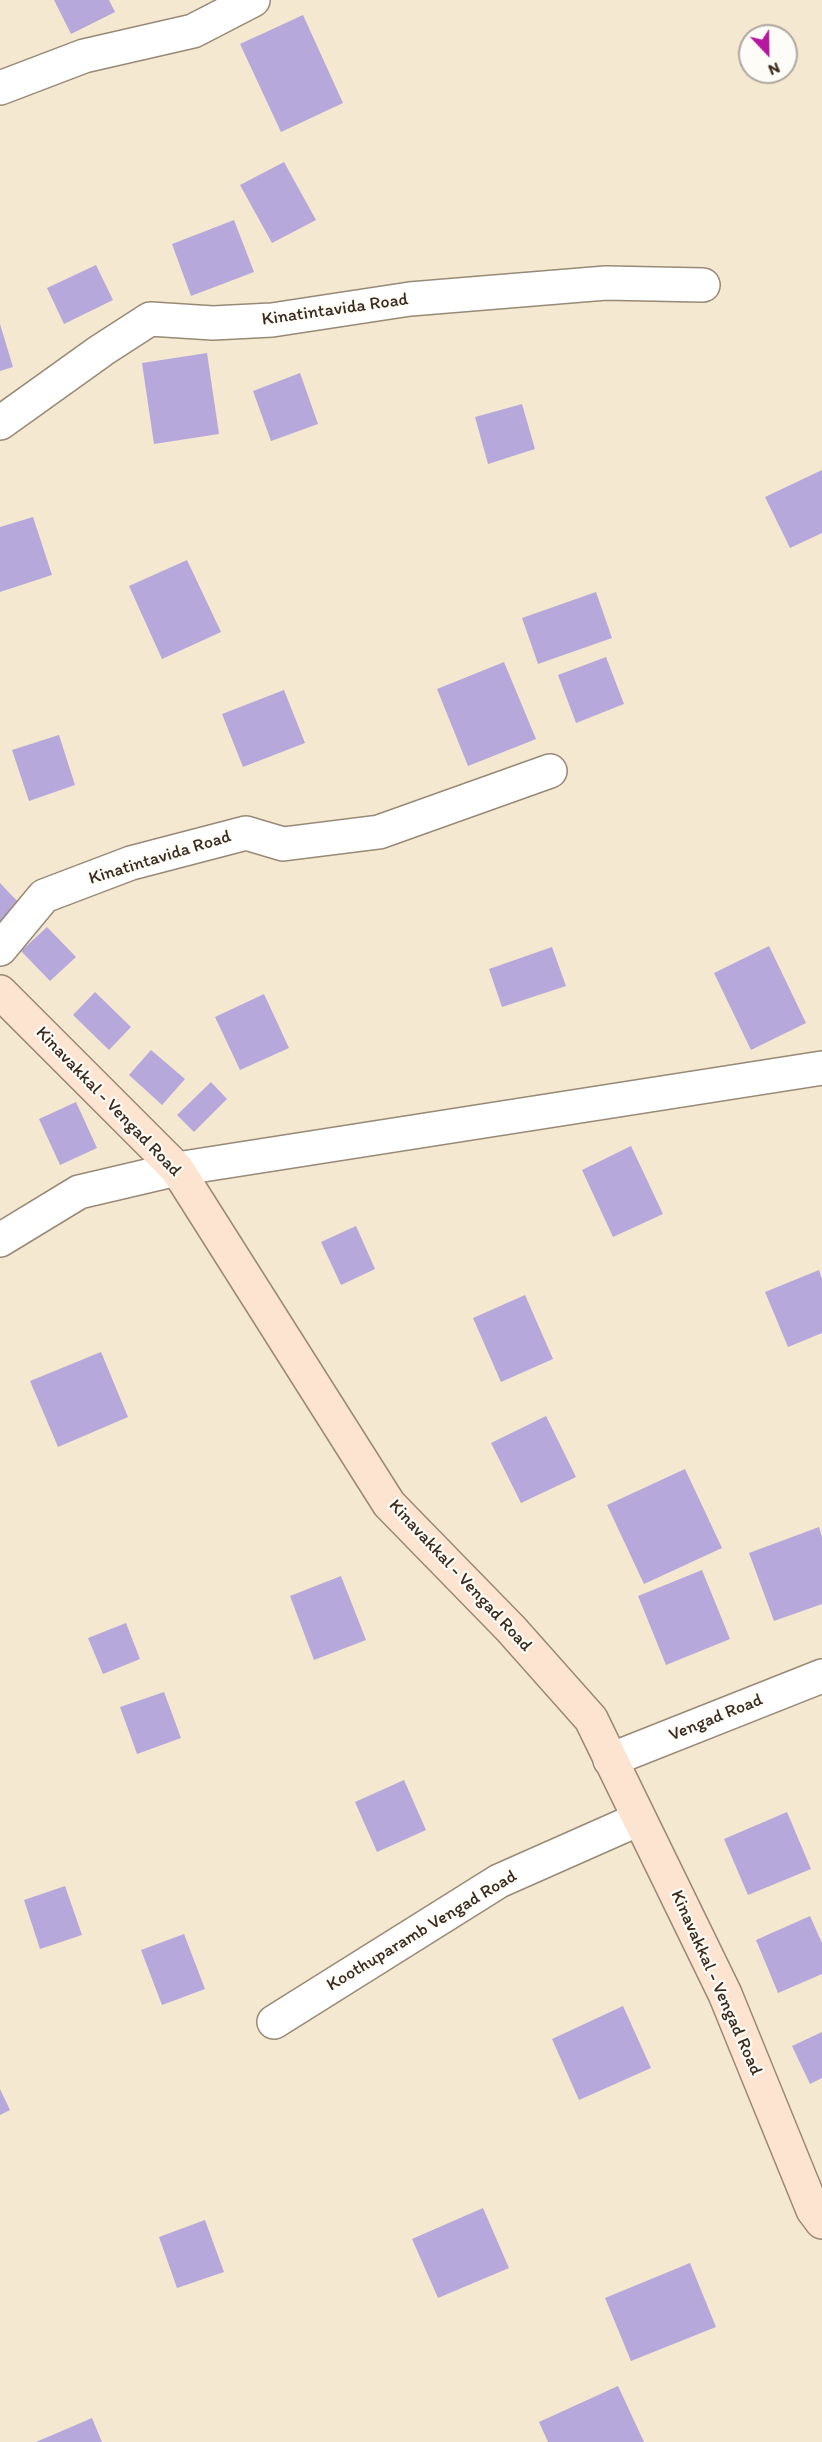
<!DOCTYPE html>
<html>
<head>
<meta charset="utf-8">
<style>
  body { margin:0 }
  #map { position:relative; width:822px; height:2442px; overflow:hidden; background:#f4e8d0; font-family:Itim,sans-serif }
  canvas { display:block }
  .north { position:absolute; left:738px; top:24px; width:60px; height:60px; box-sizing:border-box; background:#fdfcf7; border:2px solid #afa8a0; border-radius:50%; rotate:158deg; font-size:16px; font-weight:700; line-height:24px; text-align:center; color:#3b2a1e }
  .north::after { content:''; display:block; margin:auto; width:21px; height:27px; background:#b5179e; clip-path:polygon(50% 0,100% 100%,50% 72%,0 100%) }
</style>
</head>
<body>
<div id="map">
<canvas width="822" height="2442"></canvas>
<div class="north">N</div>
</div>
<script>
const c = document.querySelector('canvas').getContext('2d');
c.lineJoin = 'round';
function paint(path, color) { c.fillStyle = color; c.fill(path, 'evenodd'); }
function stroke(path, color, width, dash) { c.strokeStyle = color; c.lineWidth = width; c.lineCap = dash ? 'butt' : 'round'; c.setLineDash(dash || []); c.stroke(path); }
function write(font, color, halo, rows, align = 'center') {
  c.font = font + ' Itim,sans-serif'; c.lineWidth = 4.5; c.setLineDash([]); c.textBaseline = 'middle'; c.strokeStyle = halo; c.fillStyle = color; for (const [text, x, y, turn = 0] of rows) {
    c.save(); c.translate(x, y); c.rotate((+turn || 0) * Math.PI / 180); c.textAlign = isNaN(turn) ? turn : align; if (halo) c.strokeText(text, 0, 0); c.fillText(text, 0, 0); c.restore();
  }
}
paint(new Path2D(`
  M54,0h55l6,12 -44,22z
  M303,15l40,88 -62,29 -41,-88z
  M284,162l32,58 -44,23 -32,-58z
  M234,220l20,52 -63,24 -19,-52z
  M96,265l17,35 -49,24 -17,-36z
  M0,324l13,43 -13,4z
  M207,353l12,81 -65,10 -12,-81z
  M300,373l18,51 -47,17 -18,-50z
  M522,404l13,45 -47,15 -13,-47z
  M822,470v63l-32,15 -25,-51z
  M33,517l19,58 -52,17v-65z
  M187,560l34,72 -59,27 -33,-73z
  M596,592l16,46 -74,26 -16,-46z
  M606,657l18,47 -48,19 -18,-48z
  M504,662l32,77 -68,27 -31,-77z
  M284,690l21,53 -62,24 -21,-53z
  M59,735l16,50 -46,16 -17,-51z
  M0,883l20,21 -20,18z
  M47,927l29,30 -26,24 -29,-30z
  M769,946l37,77 -55,27 -37,-77z
  M552,947l14,39 -64,21 -13,-38z
  M95,992l36,35 -22,23 -36,-35z
  M264,994l25,54 -49,22 -25,-53z
  M151,1050l34,29 -23,26 -33,-30z
  M211,1082l16,17 -33,33 -17,-17z
  M76,1102l21,46 -37,17 -21,-46z
  M631,1146l32,68 -50,23 -31,-67z
  M356,1226l19,43 -34,16 -20,-43z
  M819,1270l3,9v54l-34,14 -23,-55z
  M525,1295l28,64 -52,23 -28,-64z
  M101,1352l27,65 -70,30 -28,-66z
  M546,1416l30,61 -55,26 -30,-60z
  M685,1469l37,79 -78,36 -37,-79z
  M819,1527l3,10v67l-48,17 -25,-68z
  M702,1570l28,69 -64,26 -28,-69z
  M341,1576l25,64 -52,20 -24,-64z
  M126,1623l14,36 -37,15 -15,-36z
  M164,1692l17,46 -44,16 -17,-47z
  M404,1780l22,50 -49,22 -22,-50z
  M787,1812l24,57 -63,26 -24,-56z
  M65,1886l17,49 -42,14 -16,-49z
  M810,1916l12,27v31l-44,19 -22,-53z
  M184,1934l21,55 -43,16 -21,-55z
  M623,2006l28,62 -72,32 -27,-61z
  M822,2032v46l-12,6 -18,-38z
  M0,2089l10,21 -10,5z
  M483,2208l26,60 -71,30 -26,-59z
  M205,2220l19,52 -47,16 -18,-51z
  M690,2263l26,64 -85,34 -26,-63z
  M618,2386l26,56h-96l-9,-20z
  M92,2418l10,24h-66z`), '#b7a8dc');
const minor = new Path2D(`
  M0,88l84,-32 109,-25 60,-31
  M0,423l102,-73 48,-31 63,4 59,-3 138,-21 196,-16 97,2
  M0,949l44,-53 87,-33 115,-30 37,11 96,-12 171,-61
  M0,1240l79,-48 98,-23 645,-101
  M610,1760l212,-84
  M274,2022l225,-141 140,-62`);
const secondary = new Path2D(`
  M0,992l177,177 212,335 122,125 80,90 134,275 88,216 9,12`);
stroke(minor, '#988977', 36);
stroke(secondary, '#988977', 36);
stroke(minor, '#fff', 33);
stroke(secondary, '#fde4d1', 33);
write('18px', '#3b2a1e', '#fdfcf7', [
  ["Kinatintavida Road",335,310,-8],
  ["Kinatintavida Road",160,858,-17],
  ["Kinavakkal - Vengad Road",108,1102,46],
  ["Kinavakkal - Vengad Road",460,1576,47],
  ["Vengad Road",716,1718,-22],
  ["Koothuparamb Vengad Road",422,1931,-31],
  ["Kinavakkal - Vengad Road",716,1983,66]
]);
</script>
</body>
</html>
